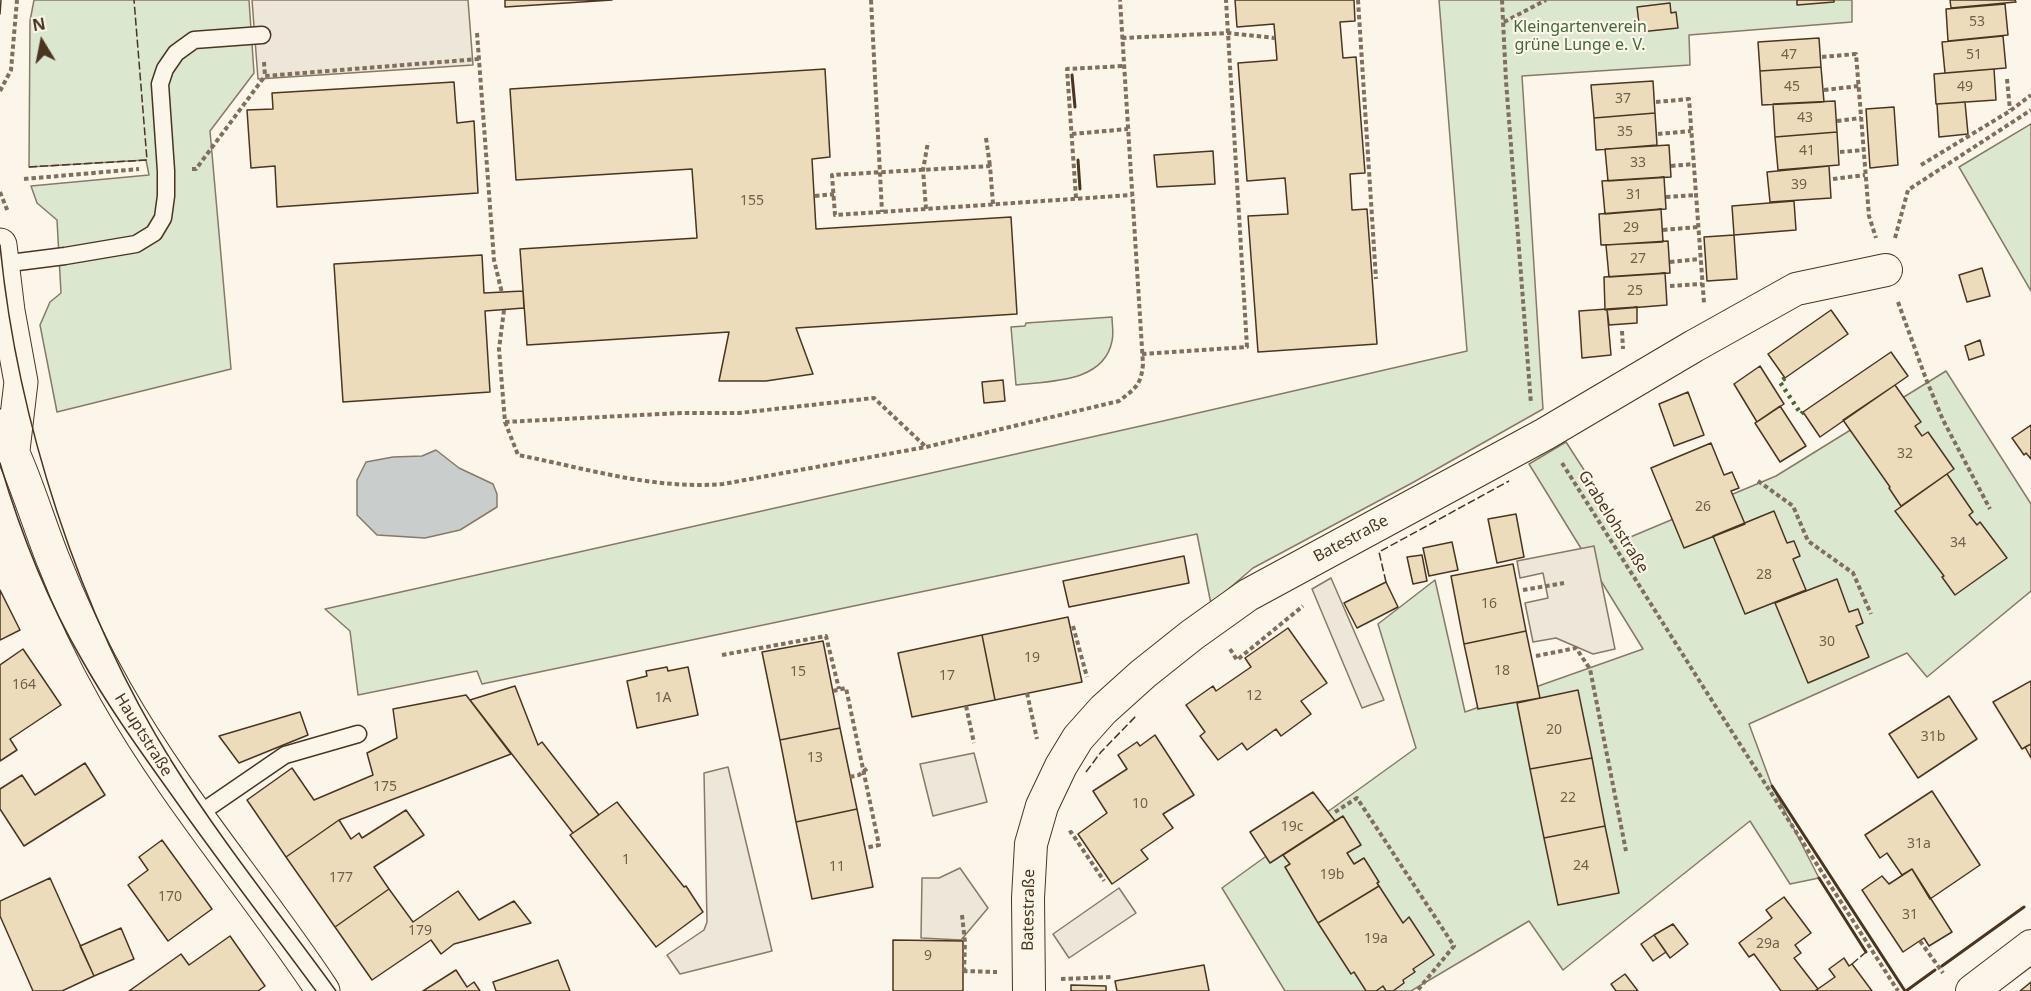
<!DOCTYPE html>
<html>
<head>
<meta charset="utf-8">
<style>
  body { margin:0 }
  #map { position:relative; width:2031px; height:991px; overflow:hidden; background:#fbf6e9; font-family:"Noto Sans",sans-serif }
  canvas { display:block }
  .north { position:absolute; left:12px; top:12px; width:60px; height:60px; -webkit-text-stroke:4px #fbf6e9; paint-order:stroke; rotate:350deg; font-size:16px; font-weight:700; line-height:24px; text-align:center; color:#4a3520 }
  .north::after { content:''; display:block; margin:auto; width:21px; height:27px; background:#4a3520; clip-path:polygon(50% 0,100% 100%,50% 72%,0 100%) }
</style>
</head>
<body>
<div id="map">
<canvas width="2031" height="991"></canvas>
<div class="north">N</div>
</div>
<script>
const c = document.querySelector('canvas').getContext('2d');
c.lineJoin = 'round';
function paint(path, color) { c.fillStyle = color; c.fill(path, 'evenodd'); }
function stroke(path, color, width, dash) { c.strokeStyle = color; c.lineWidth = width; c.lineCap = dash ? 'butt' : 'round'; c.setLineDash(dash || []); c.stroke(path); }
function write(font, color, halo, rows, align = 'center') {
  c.font = font + ' "Noto Sans",sans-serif'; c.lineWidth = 4.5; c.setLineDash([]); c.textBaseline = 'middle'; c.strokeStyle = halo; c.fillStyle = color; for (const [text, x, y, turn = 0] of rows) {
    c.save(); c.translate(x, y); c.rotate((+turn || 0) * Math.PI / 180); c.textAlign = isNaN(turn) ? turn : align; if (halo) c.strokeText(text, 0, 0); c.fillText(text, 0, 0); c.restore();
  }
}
const green = new Path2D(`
  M34,0h215l5,73 -44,58 21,238 -174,43 -17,-87 10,-23 11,-9 -4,-73 -20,-17 -6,-17 118,-11 -3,-15 -117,7 1,-146z
  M1439,0h413v22l-163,13 1,30 -168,11 21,333 -131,74 -159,85 -42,36 -14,-70 -715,150 -5,-13 -119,24 -8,-64 -25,-22 838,-188 304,-70z
  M2031,124v167l-72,-124z
  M1112,317c0,8 2,17 0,24 -8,42 -63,40 -96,44l-5,-58 14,-1 1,-3z
  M1946,371l85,133v87l-104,86 -20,-24 -158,71 23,62 47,92 -29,6 -40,-63 -187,149 -34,-49 -118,70h-126l-63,-103 194,-140 -38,-124 57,-44 30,132 178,-63 -114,-185 37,-22 62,96 148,-62z`);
paint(green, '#dce7d0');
stroke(green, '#887966', 1.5);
const parking = new Path2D(`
  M252,0h216l5,65 -215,14z
  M1594,546l21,103 -22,5 -37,-16 -23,4 -8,-39 23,-5 -5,-25 -23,5 -3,-17z
  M1331,578l53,122 -22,8 -50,-119z
  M974,753l13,49 -54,14 -13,-52z
  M728,767l44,184 -92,23 -13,-19 37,-25 3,-8 -3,-149z
  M960,868l28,40 -27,32 -40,-2 1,-60h17z
  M1119,888l17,25 -67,45 -16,-24z`);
paint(parking, '#ede7d9');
stroke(parking, '#887966', 1.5);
const water = new Path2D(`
  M436,450l23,18 34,16 4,10v13l-37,23 -35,8 -48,-3 -20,-20v-35l9,-18 27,-5 29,-1z`);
paint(water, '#c9cecd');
stroke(water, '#887966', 1.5);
const building = new Path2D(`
  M505,0h107l-107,7z
  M1235,0h119l1,21 -15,1 3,36 13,-1 9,116 -15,1 2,36 15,-1 10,135 -119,8 -10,-136 40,-2 -3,-36 -38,3 -9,-118 39,-3 -3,-36 -37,3z
  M1797,0h37v2l-37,3z
  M1950,0h65l1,2 -65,6z
  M1670,3l1,10 5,-1 2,16 -38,4 -3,-25z
  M2005,4l3,31 -60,6 -2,-32z
  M2003,36l3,32 -61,5 -3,-31z
  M1819,38l2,29 -61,4 -2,-29z
  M1821,67l3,35 -62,3 -2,-34z
  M825,69l5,88 -18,2 4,70 195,-12 6,97 -221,14 17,46 -47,7h-47l10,-49 -202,13 -7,-96 177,-11 -5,-69 -176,11 -6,-91z
  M1994,69l2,31 -60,4 -2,-30z
  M1653,81l2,32 -61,5 -3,-33z
  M454,82l3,41 17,-2 4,72 -201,14 -2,-41 -24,2 -4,-58 26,-1 -1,-16z
  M1835,101l2,31 -62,5 -2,-33z
  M1965,102l3,32 -29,3 -2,-33z
  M1894,107l4,58 -28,3 -4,-59z
  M1655,113l2,32 -61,5 -2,-32z
  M1837,132l2,33 -61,5 -3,-33z
  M1669,145l2,32 -63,4 -3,-32z
  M1213,151l2,33 -58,3 -3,-32z
  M1829,166l2,32 -61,4 -3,-30z
  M1664,177l2,32 -61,5 -3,-33z
  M1794,201l2,29 -62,5 -2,-29z
  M1661,209l2,33 -62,3 -2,-31z
  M1734,235l3,44 -30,2 -3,-44z
  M1668,241l2,32 -61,4 -3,-32z
  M482,255l2,38 39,-2 1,17 -39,3 5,81 -147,10 -9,-138z
  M1982,268l8,28 -23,6 -8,-27z
  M1665,273l2,32 -62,5 -1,-33z
  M1637,307v16l-28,2 -2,-16z
  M1607,309l4,46 -29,3 -3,-47z
  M1831,310l17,24 -63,44 -17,-24z
  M1980,340l4,15 -15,5 -4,-14z
  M1891,352l17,24 -88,61 -17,-25z
  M1760,366l24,38 -27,18 -23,-38z
  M1003,380l2,21 -21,2 -2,-21z
  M1895,385l26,37 -6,4 7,10 6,-4 26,37 -53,37 -12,-18 1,-1 -47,-67z
  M1688,392l16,43 -30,11 -15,-42z
  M1780,406l26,40 -26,16 -25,-39z
  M2031,425v34l-5,-6 -2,2 -12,-17z
  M1711,443l13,32 8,-3 7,16 -8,3 14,33 -61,24 -33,-80z
  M1947,474l26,38 -4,3 8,10 3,-3 27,36 -52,37 -13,-18 2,-1 -49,-65z
  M1774,511l13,32 7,-2 6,15 -7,3 13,31 -61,24 -32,-78z
  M1516,514l8,43 -27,6 -9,-44z
  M1452,542l6,28 -29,6 -6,-28z
  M1422,555l5,26 -14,3 -6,-27z
  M1184,556l5,27 -120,24 -6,-26z
  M1513,564l13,67 -62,13 -13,-68z
  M1837,579l12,33 9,-3 5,14 -7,3 13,31 -61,26 -33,-80z
  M1386,582l12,25 -41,21 -13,-25z
  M0,590l20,40 -20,10z
  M1068,617l14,65 -87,18 -13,-65z
  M1288,628l39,55 -26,18 10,13 -30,22 -5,-7 -29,21 -5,-7 -24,17 -18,-24 5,-4 -19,-27 27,-19 3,5 35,-24 -6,-9z
  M1526,631l14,67 -62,11 -14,-65z
  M982,635l13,65 -83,17 -14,-64z
  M823,641l17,87 -60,12 -18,-88z
  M23,649l38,56 -51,34 7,11 -17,11v-96z
  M667,667l1,4 20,-4 10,48 -61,13 -10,-47 20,-5 -1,-5z
  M2031,681v63l-9,5 -29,-47z
  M515,686l23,59 4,-3 57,73 -26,18 -103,-133z
  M1578,690l14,68 -62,11 -13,-66z
  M466,695l45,59 -172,66 -53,37 -39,-57 45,-32 22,32 59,-25 -6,-22 30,-15 -4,-29z
  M1949,696l28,43 -59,39 -29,-44z
  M300,712l8,23 -69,28 -20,-27z
  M840,728l17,81 -61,13 -16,-82z
  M1155,735l39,60 -31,19 10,14 -32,22 7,9 -36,25 -34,-50 29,-21 -14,-22 34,-22 -9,-14 19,-13 3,4z
  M2031,744v14l-6,-11z
  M1592,758l13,68 -61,12 -14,-69z
  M85,763l20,32 -81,51 -24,-37v-20l22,-14 13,20z
  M1932,791l48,74 -50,34 -18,-30 -10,6 -15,-22 -7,5 -15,-23z
  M1313,792l22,29 -65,42 -20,-31z
  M617,802l67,85 2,-1 17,26 -47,35 -86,-112z
  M857,809l16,78 -61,12 -16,-77z
  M406,810l18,25 -50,32 15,22 -54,38 -49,-70 53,-37 12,19 8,-6 3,5z
  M1343,816l18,29 -14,8 7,11 10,-6 15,24 -2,1 2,3 -61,37 -33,-56 5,-3 -7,-9z
  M1605,826l14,67 -61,12 -14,-67z
  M162,840l50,69 -44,32 -40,-56 20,-15 -9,-13z
  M1912,869l40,63 -23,14 -5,-8 -21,14 -41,-62 20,-14 7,8z
  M50,878l44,98 -32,15h-29l-33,-75v-15z
  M1379,886l24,37 6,-6 25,38 -21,14 2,3 -12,8 1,3 -11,8h-7l-3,-5 -7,5h-10l-12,-19 -3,2 -33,-51z
  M389,889l24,33 45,-31 21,29 35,-19 17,22 -77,21 -13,10 -10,-14 -59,40 -37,-53z
  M1784,897l27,36 -16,12 6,8 -7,5 24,31 -2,2h-35l-27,-37 -5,3 -10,-14 33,-25 -6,-8z
  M1673,924l15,20 -18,14 -16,-23z
  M121,928l13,31 -40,17 -14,-30z
  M1654,935l12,17 -13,9 -12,-17z
  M230,936l35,50 -7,5h-129l52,-37 8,11z
  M893,940l70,1v50h-70z
  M1844,958l5,8 3,-2 20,27h-57l20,-14 -6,-8z
  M558,960l12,31h-74l-3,-9z
  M1204,965l5,26h-92l-2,-10z
  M456,970l11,17 7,-5 6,9h-57z
  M1625,974l13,17h-22l-5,-7z
  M2031,982v9h-11z
  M1071,985l35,1v5h-35z`);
paint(building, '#ecdcbc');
stroke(building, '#4a3520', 1.5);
const service = new Path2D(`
  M2,264l63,-8 71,-12 18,-11 9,-15 3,-22v-25l-6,-87 5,-15 11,-16 18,-13 68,-5
  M196,816l89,-61 73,-21`);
const minor = new Path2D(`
  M1029,991l-1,-93 3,-54 11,-38 19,-40 17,-28 25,-28 40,-36 49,-39 56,-40 297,-161 149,-88 102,-57 90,-19
  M1972,991l59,-45`);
const primary = new Path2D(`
  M0,245l8,66 13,71 -8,68
  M0,426c22,42 35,87 52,131 18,46 40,93 64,135 60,106 140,198 207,299`);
stroke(service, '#4a3520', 19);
stroke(minor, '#4a3520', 34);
stroke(primary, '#4a3520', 35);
stroke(new Path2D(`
  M871,0l11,212
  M1358,0l18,279
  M1502,0l4,81 25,323
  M1504,22l42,-22
  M477,33l17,227 8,33
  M1122,38l106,-5 47,5
  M1822,57l34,-3 13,162 7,22
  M264,62l1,14
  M2007,79l3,31
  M1824,90l35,-4
  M0,91l11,-21 6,-70
  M1656,102l33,-3 15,204
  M1837,121l24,-3
  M1072,134l56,-5
  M1658,134l33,-3
  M986,138l4,28
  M1840,152l24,-2
  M1921,165l89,-54 21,-16
  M1671,166l22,-2
  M192,169h4l69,-93 214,-17
  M24,179l115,-10
  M1833,179l32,-4
  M0,192l8,20
  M815,196l19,-2
  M1666,197l29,-2
  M1076,198l-9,-129 57,-3
  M993,204l-3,-38 -158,9 3,40 297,-20
  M926,209l-3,-39 5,-28
  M1663,230l35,-3
  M1895,238l13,-48 123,-80
  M1670,262l30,-3
  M1670,286l32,-2
  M1898,302l28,77 17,41 47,89
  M504,310l-5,39 6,73 13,33c67,13 136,35 205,29l203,-37 193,-46c17,-13 22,-16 24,-37l-23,-364
  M1622,331l1,18
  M1142,354l105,-7 -21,-347
  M505,422l175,-9h59l135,-15 52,49
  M1562,463l140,222 196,306
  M1758,481l35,25 15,35 45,32 18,41
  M1523,590l41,-7
  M1073,626l14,51
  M1230,649l7,11 66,-54
  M722,655l104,-19 13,53
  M1536,656l40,-8 14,21 36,182
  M833,691l13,-3 33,157 -14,3
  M1027,693l10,46
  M966,706l8,37
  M850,777l9,-2 10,-8
  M1335,812l22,-14 97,148 -37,45
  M1069,833l2,-1 33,49
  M962,915l3,27 -1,30
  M1920,941l23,32
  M963,971l34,1
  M1061,979l50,-2`), '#7f6f5c', 4, [4.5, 3]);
stroke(service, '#fbf6e9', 16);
stroke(minor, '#fbf6e9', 32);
stroke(primary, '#fbf6e9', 33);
stroke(new Path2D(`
  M0,14l1,-14
  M0,245c17,175 79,368 172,517 50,80 109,153 164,229
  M0,463c20,68 46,135 82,197 27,48 59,92 91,137 46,65 95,129 143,194`), '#4a3520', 1.5);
stroke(new Path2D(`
  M1785,378l-5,4 21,32 2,-2`), '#436837', 4.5, [3, 4.5]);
stroke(new Path2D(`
  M29,167l118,-7 -13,-160
  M1386,582l-7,-30 130,-71
  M1086,772l15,-20 35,-36
  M1852,964l14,-12`), '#4a3520', 1.5, [8, 3]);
stroke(new Path2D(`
  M1072,75l3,32
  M1078,160l2,29
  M1772,786l133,205
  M1819,878l47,74
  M1942,966l82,-59
  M1906,991l29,-21`), '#4a3520', 3);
write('14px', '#725f47', null, [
  ["53",1977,22],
  ["47",1789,55],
  ["51",1974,55],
  ["45",1792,87],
  ["49",1965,87],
  ["37",1623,99],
  ["43",1805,118],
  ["35",1625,132],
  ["41",1807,151],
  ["33",1638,163],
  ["39",1799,185],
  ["31",1634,195],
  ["155",752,201],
  ["29",1631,228],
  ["27",1638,259],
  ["25",1635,291],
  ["32",1905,454],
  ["26",1703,507],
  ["34",1958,543],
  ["28",1764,575],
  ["16",1489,604],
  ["30",1827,642],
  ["19",1032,658],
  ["18",1502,671],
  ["15",798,672],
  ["17",947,676],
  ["164",24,685],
  ["12",1254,696],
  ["1A",663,698],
  ["20",1554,730],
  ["31b",1933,737],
  ["13",815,758],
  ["175",385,787],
  ["22",1568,798],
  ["10",1140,804],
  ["19c",1292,827],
  ["31a",1919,844],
  ["1",626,860],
  ["24",1581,866],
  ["11",837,867],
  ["19b",1332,875],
  ["177",341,878],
  ["170",170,897],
  ["31",1910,915],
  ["179",420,931],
  ["19a",1376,939],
  ["29a",1768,944],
  ["9",928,956]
]);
write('16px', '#436837', '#fbf6e9', [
  ["Kleingartenverein",1580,27],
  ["grüne Lunge e. V.",1580,45]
]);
write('16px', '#4a3520', '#fbf6e9', [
  ["Grabelohstraße",1613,522,58],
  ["Batestraße",1351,539,-28],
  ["Hauptstraße",143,735,58],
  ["Batestraße",1029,910,-89]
]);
</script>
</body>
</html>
